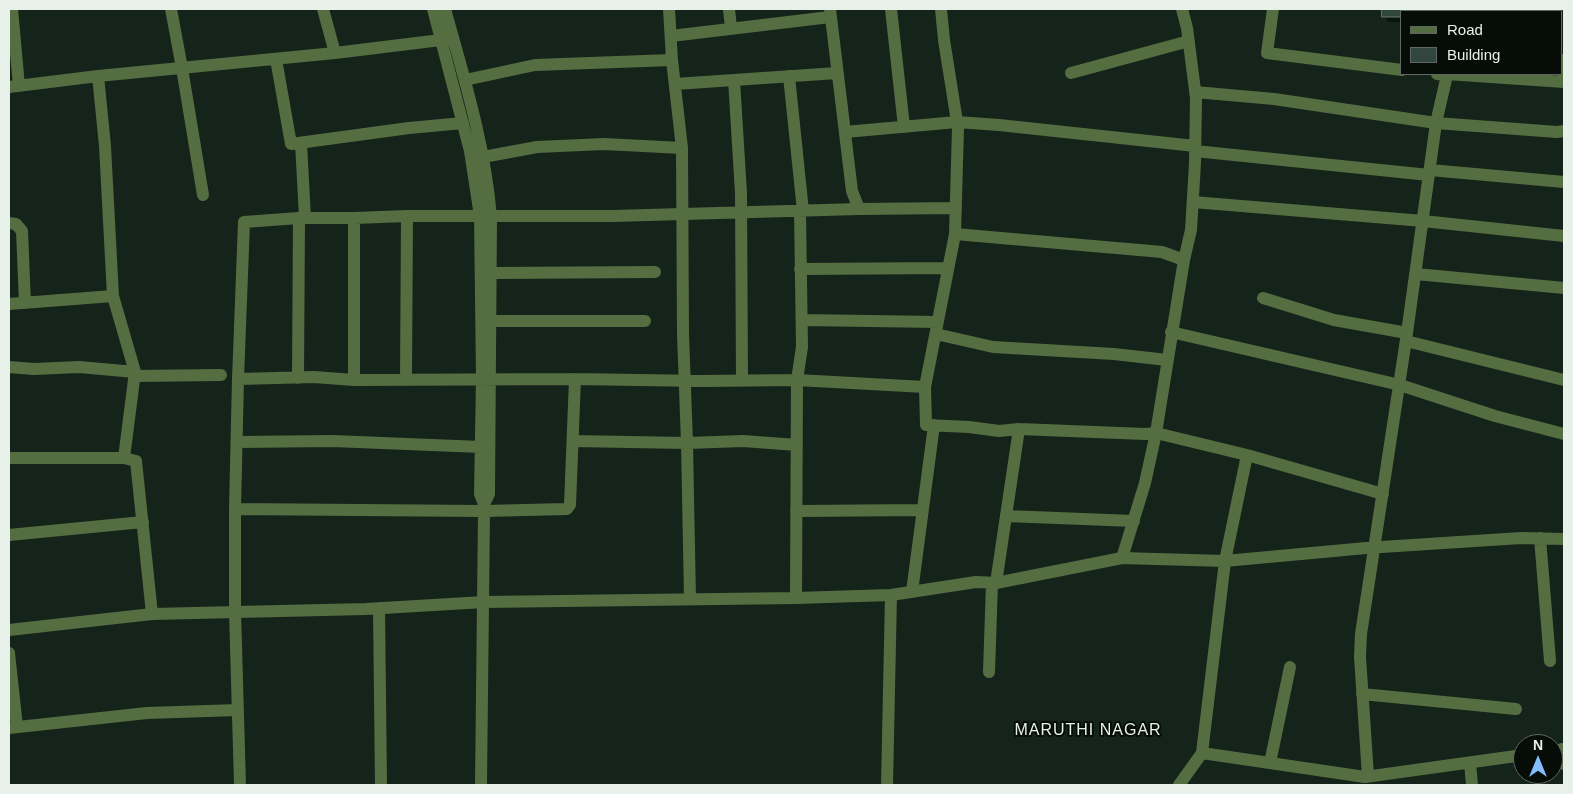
<!DOCTYPE html>
<html>
<head>
<meta charset="utf-8">
<style>
  body { margin:0 }
  #map { position:relative; width:1573px; height:794px; overflow:hidden; background:#15241a; font-family:Arial,sans-serif }
  canvas { display:block }
  .frame { position:absolute; inset:0; border:10px solid #e7f1e9; pointer-events:none }
  .legend { position:absolute; left:1400px; top:10px; width:162px; height:65px; box-sizing:border-box; background:#060c07; border:1px solid #606861; margin:0; padding:6px 9px; list-style:none; font-size:15px; color:#e7f1e9 }
  .legend li { display:flex; align-items:center; gap:10px; height:25px }
  .legend b { width:25px; border:1px solid #606861 }
  .north { position:absolute; left:1513px; top:734px; width:50px; height:50px; box-sizing:border-box; background:#060c07; border:1px solid #606861; border-radius:50%; rotate:0deg; font-size:14px; font-weight:700; line-height:20px; text-align:center; color:#e7f1e9 }
  .north::after { content:''; display:block; margin:auto; width:18px; height:22px; background:#84bcfb; clip-path:polygon(50% 0,100% 100%,50% 72%,0 100%) }
</style>
</head>
<body>
<div id="map">
<canvas width="1573" height="794"></canvas>
<div class="frame"></div>
<ul class="legend">
<li><b style="height:6px;background:#546e42"></b>Road</li>
<li><b style="height:14px;background:#324640"></b>Building</li>
</ul>
<div class="north">N</div>
</div>
<script>
const c = document.querySelector('canvas').getContext('2d');
c.lineJoin = 'round';
function paint(path, color) { c.fillStyle = color; c.fill(path, 'evenodd'); }
function stroke(path, color, width, dash) { c.strokeStyle = color; c.lineWidth = width; c.lineCap = dash ? 'butt' : 'round'; c.setLineDash(dash || []); c.stroke(path); }
function write(font, color, halo, rows, align = 'center') {
  c.font = font + ' Arial,sans-serif'; c.lineWidth = 4; c.setLineDash([]); c.textBaseline = 'middle'; c.strokeStyle = halo; c.fillStyle = color; for (const [text, x, y, turn = 0] of rows) {
    c.save(); c.translate(x, y); c.rotate((+turn || 0) * Math.PI / 180); c.textAlign = isNaN(turn) ? turn : align; if (halo) c.strokeText(text, 0, 0); c.fillText(text, 0, 0); c.restore();
  }
}
paint(new Path2D(`
  M1383,9h34v2h-15v11h-13l-6,-6z`), '#0007');
const building = new Path2D(`
  M1382,9h30v2h-10v6h-20z`);
paint(building, '#324640');
stroke(building, '#657b74', 1);
stroke(new Path2D(`
  M12,9l7,77
  M171,9l11,59 21,127
  M323,9l12,44
  M433,9l37,142 10,65 2,163 -2,115 4,10v7l-3,274
  M445,9c19,68 40,136 46,208l-2,277 -5,10
  M669,9l3,51
  M729,9l2,19
  M891,9l13,118
  M941,9l3,31 14,88 -3,106
  M1273,9l-6,44 135,17
  M1444,9v2
  M1554,9v2
  M671,36l159,-19
  M276,59l15,85 118,-16 54,-5
  M1562,60l2,19
  M1071,73l118,-32
  M1437,74l10,1 -11,48 121,9 7,-1
  M1447,74l117,8
  M789,76l14,135
  M465,80l70,-15 137,-5 10,88 -78,-4 -67,3 -54,10
  M734,80l103,-7
  M675,84l59,-4 7,113 1,188
  M9,87l89,-11 237,-23 114,-14
  M1195,92l79,7 162,24 -29,210 -46,301 -1,23 8,119
  M845,132l112,-10 42,3 196,21
  M301,143l4,75
  M682,148l1,186 4,109 56,-2 54,4
  M1195,151l234,24
  M1430,170l134,12
  M1193,202l230,19 141,15
  M859,209l97,-1
  M354,218v162
  M9,223l7,1 6,7 3,72
  M800,269l148,-1
  M492,273l163,-1
  M1416,274l148,14
  M1263,298l71,22 73,13
  M9,304l104,-8
  M802,320l136,2
  M491,321h154
  M1171,332l229,53 95,31 69,18
  M936,334l57,13 121,7 53,6
  M1406,341l158,39
  M9,367l25,2 45,-2 56,5
  M134,376l87,-1
  M298,378l1,-160
  M238,379l6,-157 55,-4h55l53,-2h205l247,-7 -7,-18 -22,-182
  M406,379l1,-163
  M925,387l1,38 43,2 30,4 20,-2 126,5 11,-1 91,22 -22,106 -23,192 -23,32
  M573,441l114,2 3,156
  M237,442l96,-1 148,6
  M1247,455l136,39
  M9,458h115l11,-86 -22,-76 -8,-150 -7,-70
  M124,458l12,3 16,153
  M235,509l249,2 83,-2 3,-4 5,-126
  M796,511l126,-1
  M1006,516l128,5
  M9,535l134,-13
  M1540,538l10,123
  M1122,558l23,-75 11,-50 28,-173 7,-30 4,-67 1,-65 -9,-70 -5,-19
  M996,583l23,-154
  M912,592l22,-167
  M796,598l1,-218 5,-33 -2,-136
  M379,608l2,177
  M9,630l143,-16 214,-5 118,-7 312,-4 95,-3 85,-13 20,1 126,-25 103,3 141,-13 155,-10 43,1
  M9,653l8,74
  M989,672l3,-89
  M1362,694l154,15
  M9,728l138,-15 91,-3
  M1562,749l2,15
  M1202,753l163,24 158,-22
  M1270,763l20,-96
  M1470,763l2,22
  M240,785l-5,-174v-102l3,-130 76,-2 40,3 221,-1 127,2 95,-1 128,7 30,-153 207,18 22,8
  M887,785l4,-190`), '#546e42', 12);
c.letterSpacing = '1px';
write('16px', '#e7f1e9', '#060c07', [
  ["MARUTHI NAGAR",1088,731]
]);
c.letterSpacing = '0px';
</script>
</body>
</html>
